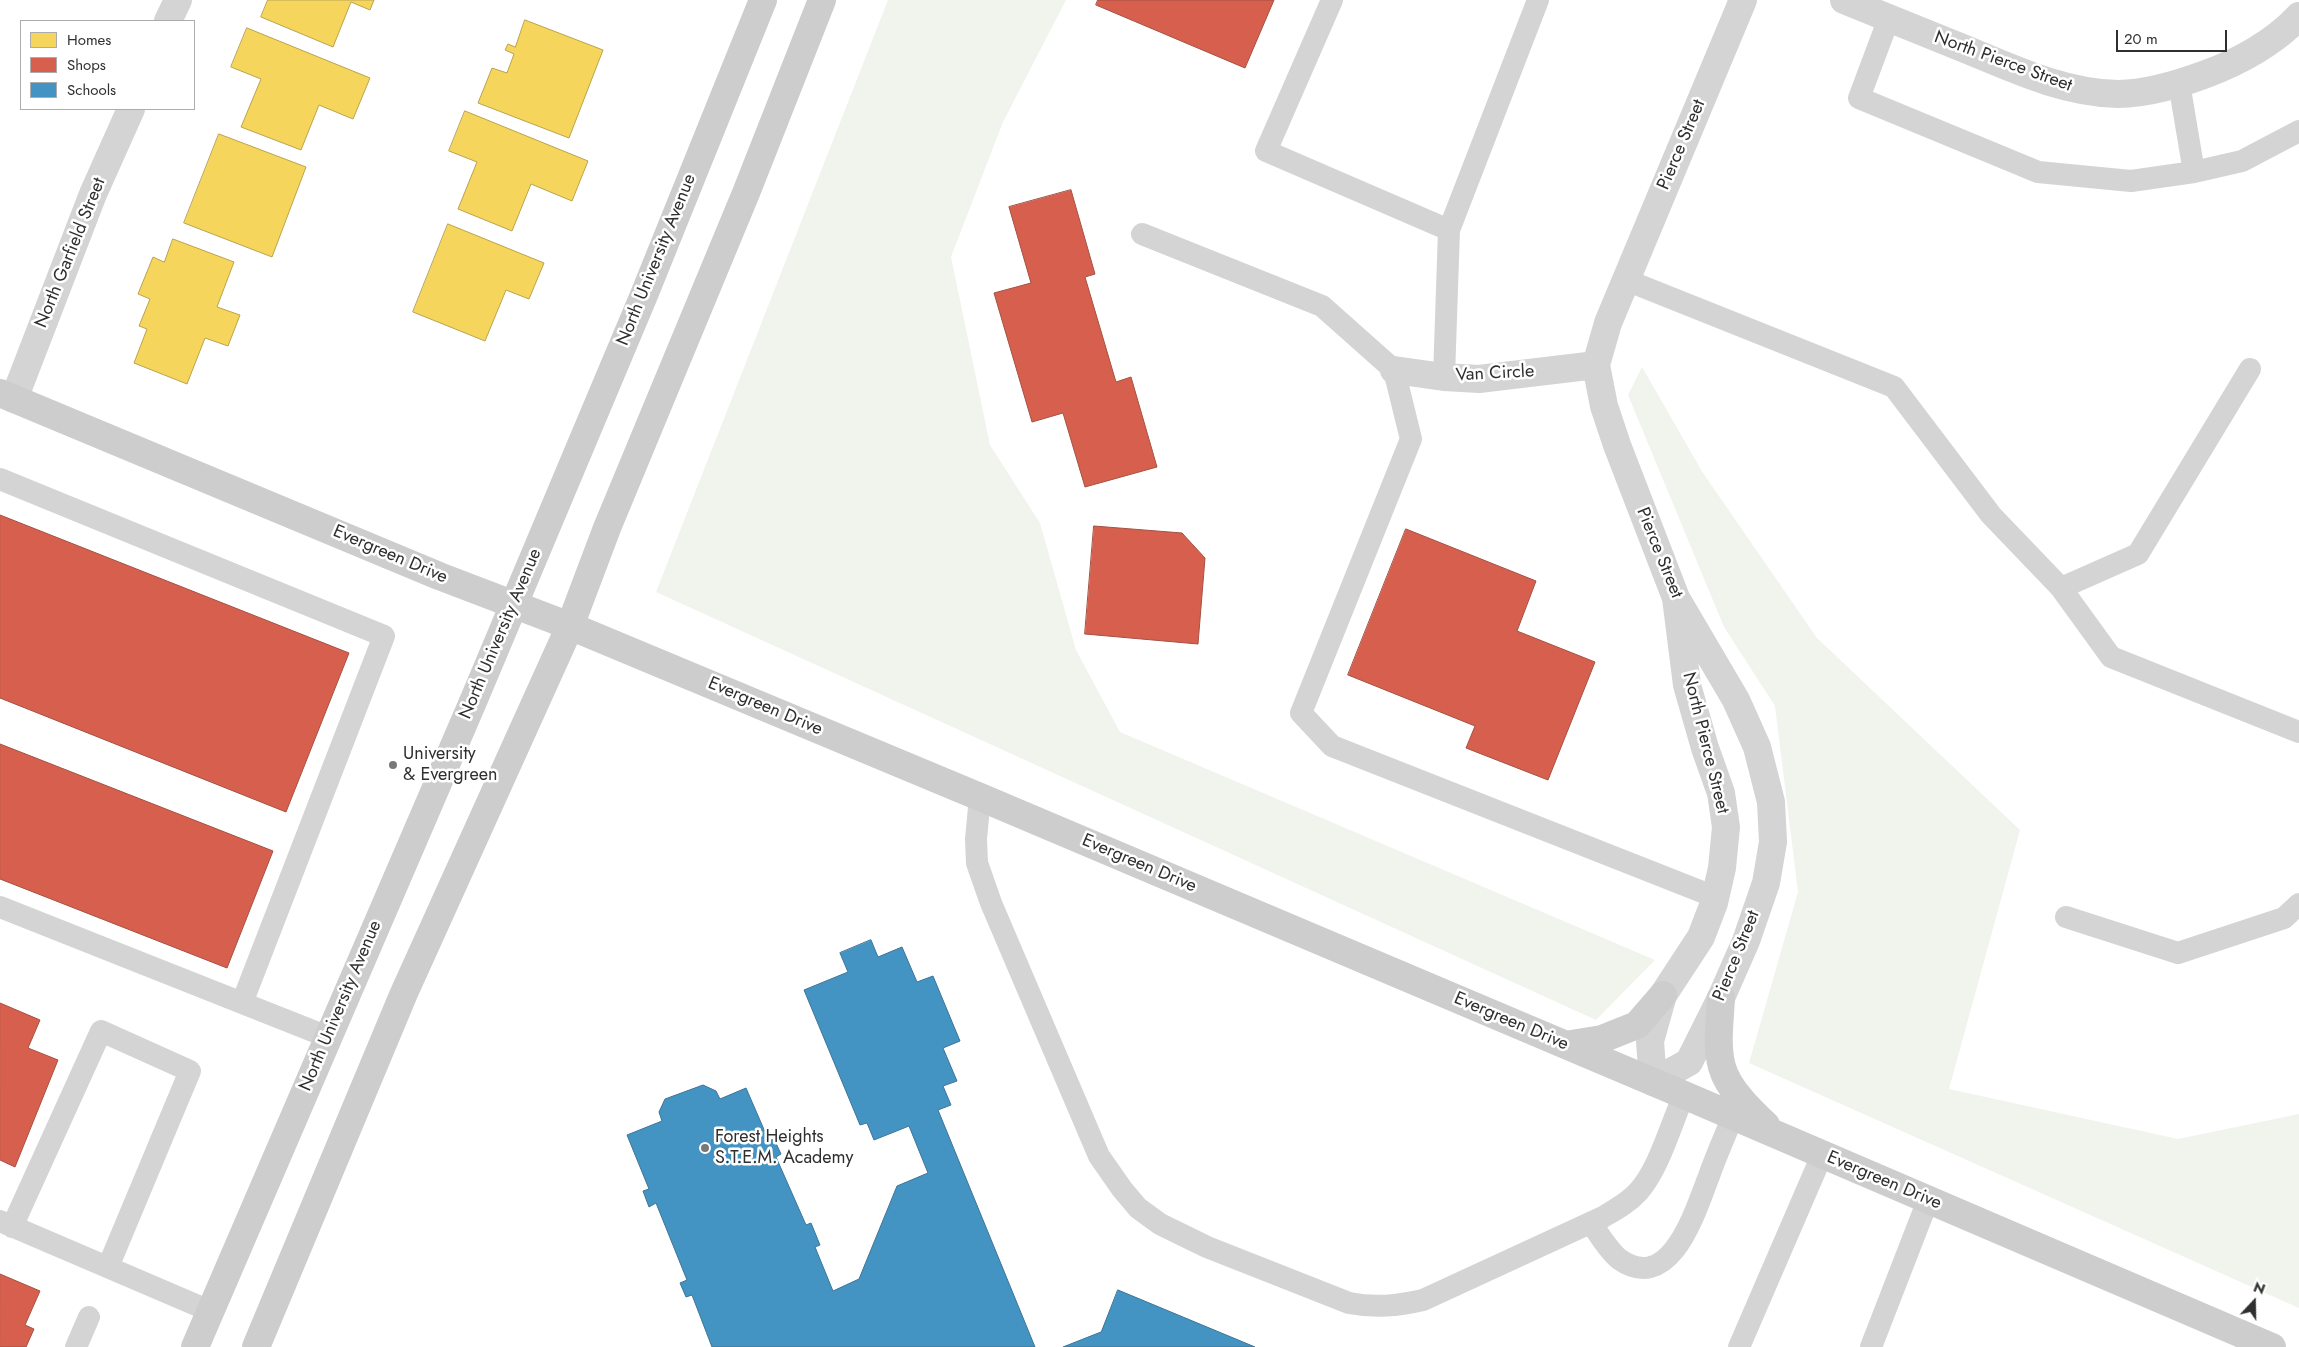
<!DOCTYPE html>
<html>
<head>
<meta charset="utf-8">
<style>
  body { margin:0 }
  #map { position:relative; width:2299px; height:1347px; overflow:hidden; background:#fff; font-family:Jost,sans-serif }
  canvas { display:block }
  .legend { position:absolute; left:20px; top:20px; width:175px; height:90px; box-sizing:border-box; background:#fff; border:1px solid #acacac; margin:0; padding:6px 9px; list-style:none; font-size:15px; color:#2f2f2f }
  .legend li { display:flex; align-items:center; gap:10px; height:25px }
  .legend b { width:25px; border:1px solid #acacac }
  .north { position:absolute; left:2229px; top:1277px; width:50px; height:50px; -webkit-text-stroke:4px #fff; paint-order:stroke; rotate:21deg; font-size:14px; font-weight:700; line-height:20px; text-align:center; color:#2f2f2f }
  .north::after { content:''; display:block; margin:auto; width:18px; height:22px; background:#2f2f2f; clip-path:polygon(50% 0,100% 100%,50% 72%,0 100%) }
  .scale { position:absolute; left:2116px; top:30px; width:111px; height:22px; box-sizing:border-box; border:2px solid #2f2f2f; border-top:0; padding-left:6px; font-size:15px; line-height:18px; white-space:nowrap; color:#2f2f2f; -webkit-text-stroke:4px #fff; paint-order:stroke }
</style>
</head>
<body>
<div id="map">
<canvas width="2299" height="1347"></canvas>
<ul class="legend">
<li><b style="height:14px;background:#f6d55c"></b>Homes</li>
<li><b style="height:14px;background:#d6604d"></b>Shops</li>
<li><b style="height:14px;background:#4393c3"></b>Schools</li>
</ul>
<div class="north">N</div>
<div class="scale">20 m</div>
</div>
<script>
const c = document.querySelector('canvas').getContext('2d');
c.lineJoin = 'round';
function paint(path, color) { c.fillStyle = color; c.fill(path, 'evenodd'); }
function stroke(path, color, width, dash) { c.strokeStyle = color; c.lineWidth = width; c.lineCap = dash ? 'butt' : 'round'; c.setLineDash(dash || []); c.stroke(path); }
function write(font, color, halo, rows, align = 'center') {
  c.font = font + ' Jost,sans-serif'; c.lineWidth = 5; c.setLineDash([]); c.textBaseline = 'middle'; c.strokeStyle = halo; c.fillStyle = color; for (const [text, x, y, turn = 0] of rows) {
    c.save(); c.translate(x, y); c.rotate((+turn || 0) * Math.PI / 180); c.textAlign = isNaN(turn) ? turn : align; if (halo) c.strokeText(text, 0, 0); c.fillText(text, 0, 0); c.restore();
  }
}
paint(new Path2D(`
  M888,0h178l-63,122 -52,135 39,188 50,78 36,127 44,82 535,228 -59,60 -940,-428z
  M1642,367l61,106 114,165 203,192 -71,259 229,50 121,-25v194l-550,-245 49,-171 -23,-186 -51,-79 -96,-232z`), '#f0f4ed');
const homes = new Path2D(`
  M268,0h106l-4,10 -19,-8 -18,45 -72,-30z
  M525,20l78,30 -34,88 -91,-35 14,-35 15,5 7,-19 -9,-4 3,-6 7,3z
  M247,28l123,50 -17,41 -34,-14 -18,45 -60,-23 20,-48 -30,-12z
  M465,111l123,50 -16,40 -41,-17 -19,47 -54,-22 19,-47 -28,-11z
  M219,134l87,33 -34,90 -88,-34z
  M448,224l96,39 -15,36 -23,-9 -21,51 -72,-29z
  M173,239l61,23 -17,45 23,8 -12,31 -23,-8 -18,46 -53,-21 13,-34 -8,-3 11,-27 -12,-5 15,-37 11,5z`);
paint(homes, '#f6d55c');
stroke(homes, '#baa34e', 1);
const shops = new Path2D(`
  M1098,0h176l-29,68 -149,-63z
  M1071,190l24,84 -10,3 31,105 15,-5 26,90 -72,20 -22,-74 -31,9 -38,-129 37,-10 -22,-76z
  M0,515l349,138 -63,159 -286,-114z
  M1094,526l88,7 23,25 -7,86 -113,-10z
  M1406,529l130,52 -19,50 78,31 -47,118 -82,-32 9,-22 -127,-51z
  M0,744l273,107 -46,117 -227,-89z
  M0,1003l40,17 -12,28 30,12 -43,107 -15,-7z
  M0,1274l40,17 -15,34 9,4 -8,18h-26z`);
paint(shops, '#d6604d');
stroke(shops, '#a45144', 1);
const schools = new Path2D(`
  M871,940l7,17 24,-10 15,35 16,-6 27,65 -17,7 14,33 -14,5 8,19 -13,5 97,237h-323l-20,-52 -6,2 -6,-14 7,-3 -31,-77 -7,4 -6,-16 6,-2 -22,-54 35,-14 -3,-9 6,-13 38,-14 13,6 4,8 26,-11 23,53 5,-2 7,15 -5,3 30,68 5,-2 9,22 -5,2 18,44 26,-12 38,-93 31,-13 -19,-47 -35,14 -7,-17 -7,2 -56,-135 44,-18 -8,-19z
  M1118,1290l137,57h-192l38,-15z`);
paint(schools, '#4393c3');
stroke(schools, '#3d7597', 1);
stroke(new Path2D(`
  M1332,0l-66,151 183,79
  M1889,18l-30,80 179,74 93,9 63,-9 -15,-89
  M2194,172l48,-11 57,-30
  M1142,234l180,72 72,64 17,69 -110,274 31,33 383,151
  M1626,280l268,107 97,128 70,73 77,-34 112,-185
  M1444,377l5,-147 89,-230
  M0,479l384,157 -142,367
  M2061,588l50,69 188,75
  M980,797l-4,42 1,24 14,40 108,253 23,33 16,19 22,16 47,23 142,56c26,5 48,3 74,-3l180,-83c12,-7 25,-14 35,-25 21,-23 33,-68 46,-97
  M0,907l328,130
  M2066,917l112,36 106,-35 15,-14
  M0,1221l210,90
  M1591,1223c8,11 17,27 28,36 52,37 77,-50 90,-83 7,-20 16,-40 24,-60
  M12,1227l89,-196 89,40 -82,196
  M76,1347l13,-30
  M1739,1347l83,-192
  M1871,1347l57,-147`), '#d4d4d4', 22);
stroke(new Path2D(`
  M1844,0c42,17 84,34 126,51 48,20 96,42 148,43 30,0 61,-10 88,-20 33,-12 69,-32 93,-58
  M168,21l10,-21
  M1394,370l50,7 35,2 117,-14
  M14,399l79,-205 38,-85
  M1676,598l11,87 18,63 16,45 5,34 -4,41 -8,35 -13,34 -38,58 -13,46 3,41 36,-20 32,-64 25,-57 20,-58 7,-41 -2,-40 -14,-55 -21,-47 -60,-102 -59,-153 -13,-39 -8,-41 12,-42 135,-323`), '#d4d4d4', 28);
stroke(new Path2D(`
  M0,393l439,183 131,50 410,171 704,298 588,252
  M1721,998c-1,22 -5,48 1,69 6,22 29,44 44,58
  M1565,1045l37,-6 35,-14 26,-30
  M195,1347l277,-643 172,-409 119,-295
  M256,1347l148,-354 166,-367 37,-98 139,-335 76,-193`), '#cdcdcd', 28);
for (const [x, y, r, color] of [
  [393,765,5,"#787878"],
  [705,1148,5,"#787878"]
]) { const dot = new Path2D(); dot.arc(x, y, r, 0, 2 * Math.PI); c.fillStyle = color; c.fill(dot); stroke(dot, '#fff', 2); }
write('18px', '#2f2f2f', '#fff', [
  ["North Pierce Street",2003,62,20],
  ["Pierce Street",1682,145,-67],
  ["North Garfield Street",71,253,-68],
  ["North University Avenue",657,260,-68],
  ["Van Circle",1495,374,-3],
  ["Pierce Street",1659,553,68],
  ["Evergreen Drive",390,555,23],
  ["North University Avenue",501,634,-67],
  ["Evergreen Drive",765,707,23],
  ["North Pierce Street",1705,743,76],
  ["Evergreen Drive",1139,864,23],
  ["Pierce Street",1737,956,-68],
  ["North University Avenue",341,1006,-67],
  ["Evergreen Drive",1511,1022,23],
  ["Evergreen Drive",1884,1181,23]
]);
write('18px', '#2f2f2f', '#fff', [
  ["University",403,755],
  ["& Evergreen",403,776],
  ["Forest Heights",715,1138],
  ["S.T.E.M. Academy",715,1159]
], 'left');
</script>
</body>
</html>
